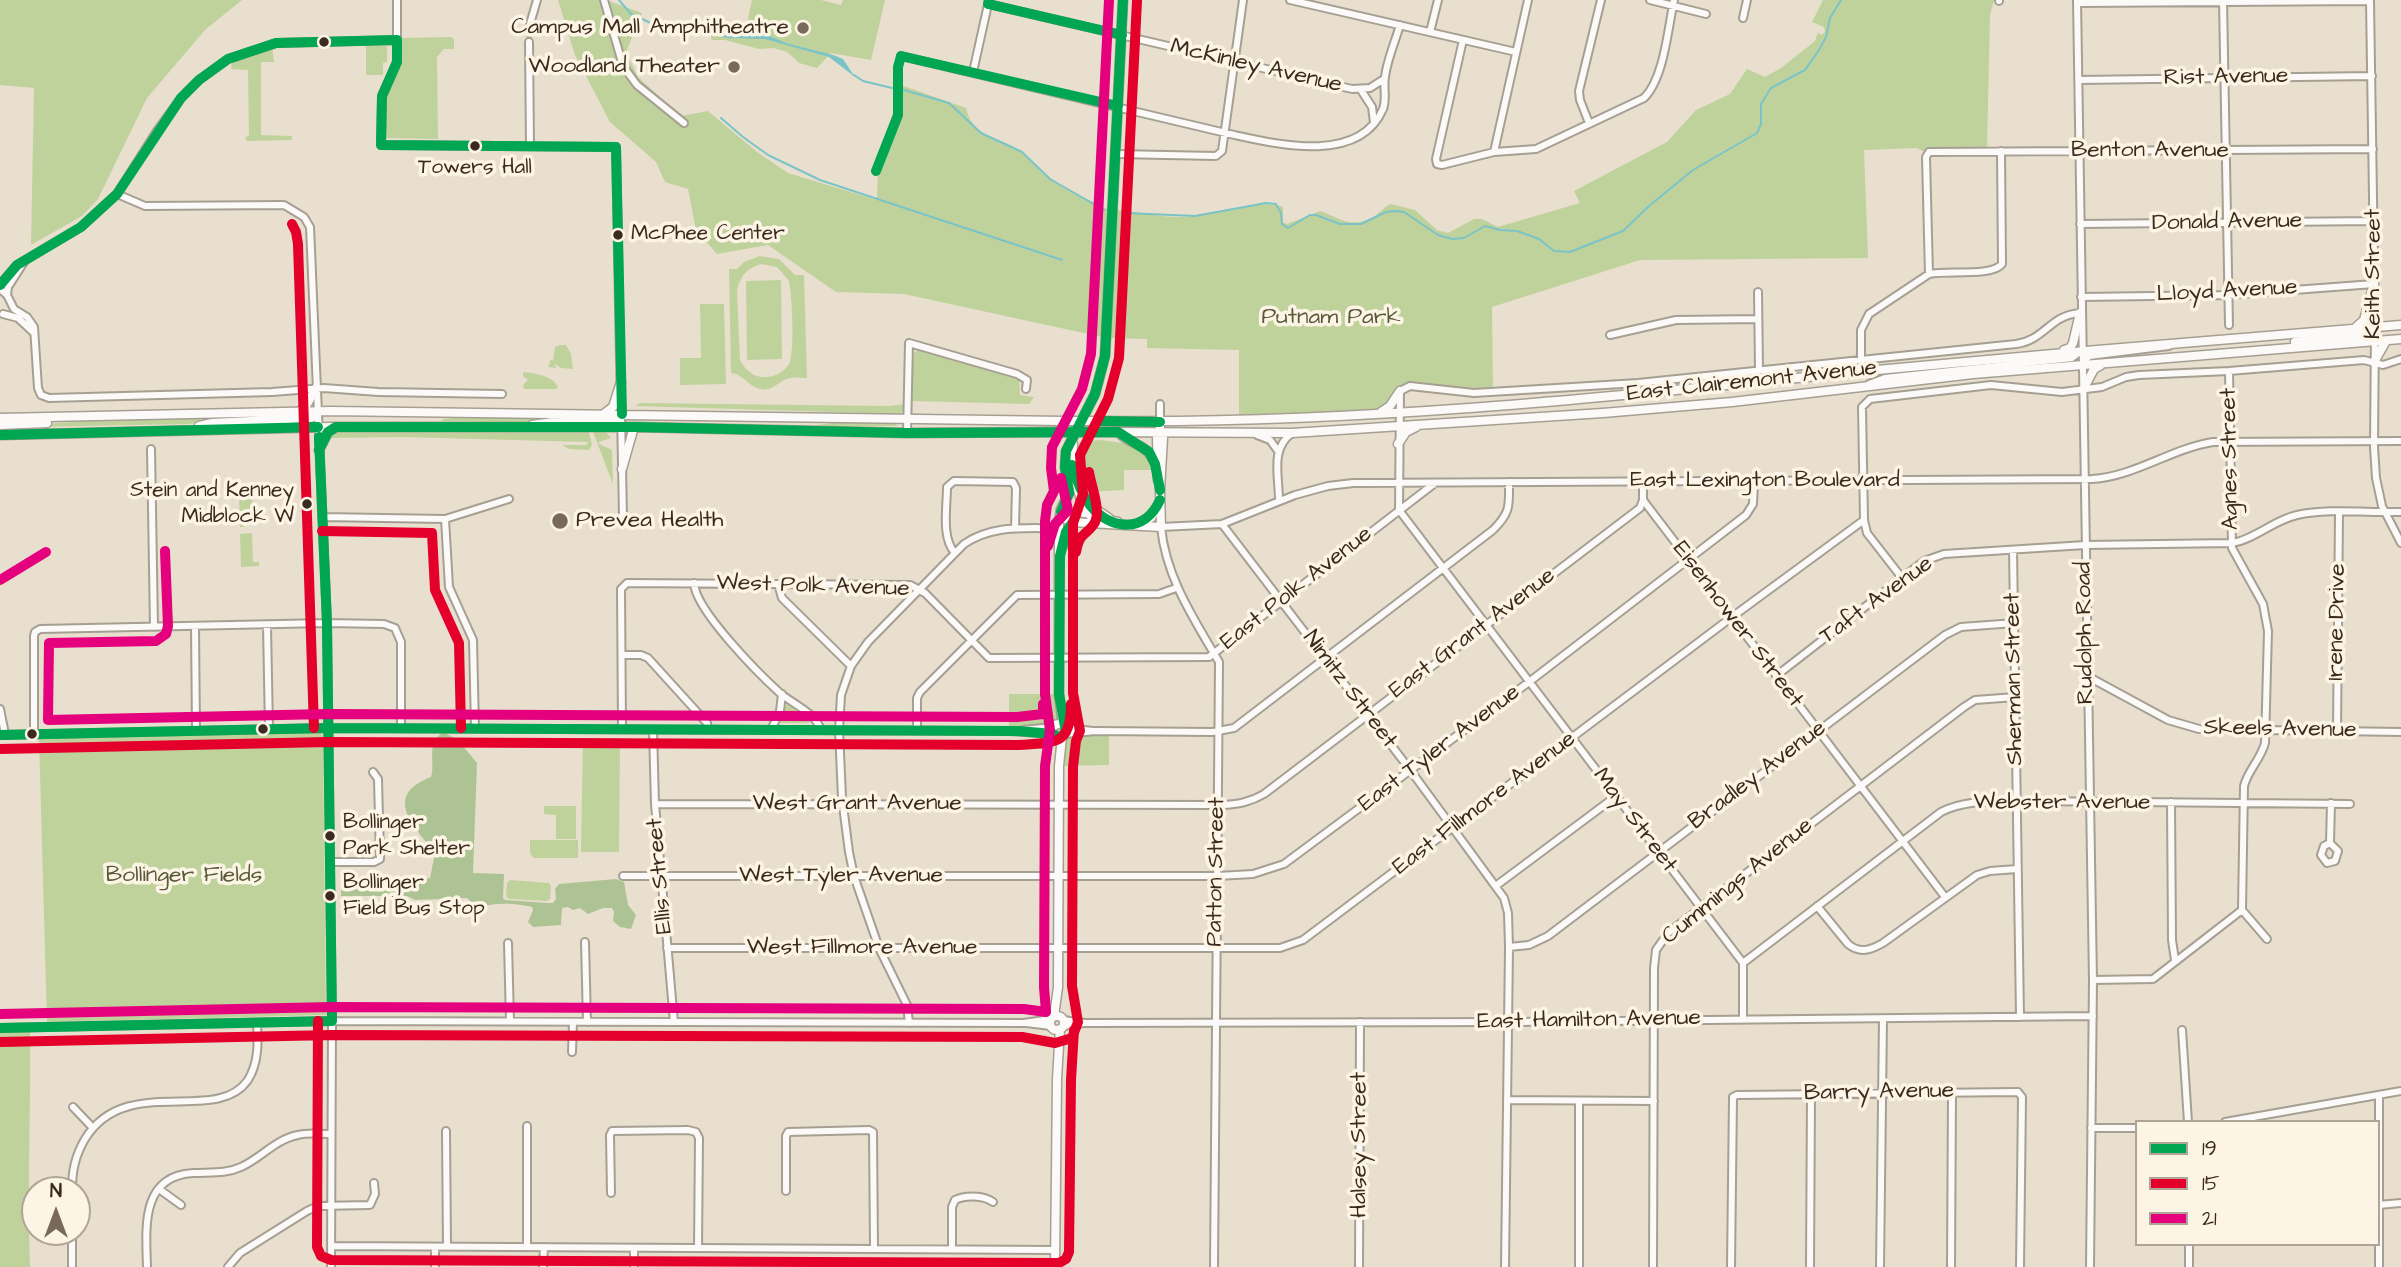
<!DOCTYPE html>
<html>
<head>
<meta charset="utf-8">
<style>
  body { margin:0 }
  #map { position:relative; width:2401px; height:1267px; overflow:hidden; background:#e8dfce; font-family:"Architects Daughter",sans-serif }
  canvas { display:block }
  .legend { position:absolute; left:2135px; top:1120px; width:245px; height:126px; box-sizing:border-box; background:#fcf5e5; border:2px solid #afa495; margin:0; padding:9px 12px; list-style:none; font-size:21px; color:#3b2a1e }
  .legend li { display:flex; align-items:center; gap:14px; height:35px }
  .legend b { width:35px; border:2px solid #afa495 }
  .north { position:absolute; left:21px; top:1176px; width:70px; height:70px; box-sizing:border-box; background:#fcf5e5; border:2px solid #afa495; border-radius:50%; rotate:0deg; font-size:19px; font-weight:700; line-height:28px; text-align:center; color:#3b2a1e }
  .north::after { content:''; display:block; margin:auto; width:24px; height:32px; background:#78695c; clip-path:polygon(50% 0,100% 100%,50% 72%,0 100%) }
</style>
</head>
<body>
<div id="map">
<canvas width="2401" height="1267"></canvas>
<ul class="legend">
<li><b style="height:9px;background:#00a651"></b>19</li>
<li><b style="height:9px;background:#e4002b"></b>15</li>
<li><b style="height:9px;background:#e5007d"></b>21</li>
</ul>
<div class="north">N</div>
</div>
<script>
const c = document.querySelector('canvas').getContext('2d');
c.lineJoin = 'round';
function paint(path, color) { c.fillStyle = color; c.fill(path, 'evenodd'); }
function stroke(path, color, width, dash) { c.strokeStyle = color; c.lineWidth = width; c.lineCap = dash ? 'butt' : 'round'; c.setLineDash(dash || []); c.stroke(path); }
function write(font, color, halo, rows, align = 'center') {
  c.font = font + ' "Architects Daughter",sans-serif'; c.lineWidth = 7; c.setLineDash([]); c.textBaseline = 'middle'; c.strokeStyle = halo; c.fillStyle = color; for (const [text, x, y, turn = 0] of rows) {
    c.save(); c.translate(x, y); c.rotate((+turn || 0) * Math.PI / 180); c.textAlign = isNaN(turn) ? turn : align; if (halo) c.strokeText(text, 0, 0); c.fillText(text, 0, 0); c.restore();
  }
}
paint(new Path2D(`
  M0,0h242l-37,30 -58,68 -49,101 -16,17 -51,29 3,-157 -34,-3z
  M558,0h48l36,13 -16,39 12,25 43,39 27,-5 49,41 31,21 89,27 1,-36 18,-44 2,-36 68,24c8,33 33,27 56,44 9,7 15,17 23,23 19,14 41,23 62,34l-5,128 -198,-43 -68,-2 -68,-47 -51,9 -21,-24 -8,-41 -23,-7 -9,-20 -46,-40 -35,-67z
  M752,0h69l20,5 2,-5h42l-14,60 -40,-7 -14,15 -18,-5 -12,-11 -13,-4 -15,1 -34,-9h-13l-5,-16 38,8z
  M1823,0h171l-4,15 -3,133h-59l-5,3 -7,-3 -52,2 4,108 -228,2 -148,47 1,85 -86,-6 -28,27 -140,4v-67l-92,-2v-9l-38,-1 7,-128c27,2 54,10 81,6 21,-3 69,-18 86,-9v15l4,2 33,-13c19,6 30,19 53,6 6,-3 10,-9 17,-13l25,6 22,20 11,3 26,-14h8l16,8 82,-24 -6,-12 93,-49 29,-32 34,-16 17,-25 18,8 16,-9 34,-27 3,-9 3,3 4,-3 -1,-5 -12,-5z
  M401,38l50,-1 3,2v10h-10l-7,8 1,82 -53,-1 1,-46 14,-27z
  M366,46h21v16l-4,1v12h-17z
  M272,47l2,15h-13v73l31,1v4l-45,1 -2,-4 4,-1 -1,-66 -17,-1 1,-8z
  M760,256l19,3 16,16h9l3,103c-5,0 -12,-1 -17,0 -11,2 -17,14 -30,11 -12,-3 -17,-15 -29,-16l-2,-104h8l7,-7zM761,264l16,3 12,14c3,14 6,71 0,83 -5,8 -14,13 -23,13 -12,1 -21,-7 -26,-17l-3,-70c4,-15 10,-22 24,-26z
  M781,280l1,79 -35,1 -1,-79z
  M700,304h24l2,80 -46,1v-27h21z
  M560,345h6l5,9 2,15 -12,-1 -6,-4 1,4 -8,-1 3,-8 2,2 2,-14z
  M919,349l100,28 1,18 14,2 -5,7 -118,-3 1,-42 1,-5z
  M523,372c12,1 30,4 35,15l-2,2h-32l-1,-4 5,-5 -5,-4z
  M640,403l248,3 18,-2 -3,8 -6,2 -262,-8z
  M490,415l82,1c-41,9 -87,5 -130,5l1,-2z
  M237,417v3l-50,4 -153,3 13,-3 50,-4z
  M839,422l55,1 4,3 -94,1z
  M341,429l248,3 3,13 -3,5 -20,-1 -7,-4h24l2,-3 -186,-5 -72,1 3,-6z
  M593,432h13l5,6 -12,4v2l13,6 1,34z
  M1100,440c23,3 47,3 53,30h-29v20l-36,2c-10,-15 -17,-32 -8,-50z
  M252,492l2,23 -10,6v6h-4l-1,-32 -4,-2z
  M252,533l1,29h6v4l-18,1 -1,-33z
  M1009,694h50l4,31 46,6v34l-50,1 -5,-31 -45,-4z
  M788,704l21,16v3h-30l6,-17z
  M319,732l4,4 3,279 -279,7 -8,-284z
  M583,738h37l-1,114h-38z
  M544,806h32v33h-20v-24l-12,-1z
  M530,840h48v18h-44l-4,-4z
  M510,880l39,3 2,3 -1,13 -3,2 -38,-2 -3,-3 1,-13z
  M0,1032h30c1,78 -3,156 0,235h-30z`), '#c0d29c');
paint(new Path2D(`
  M443,732l15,8 19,23 -4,110 31,1 -1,24 2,2 43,3h5l3,-4 -1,-10 4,-5 57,-5 8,3 4,23 8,10 -5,14 -11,-2 -7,-6 1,-9 -2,-4h-9l-15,6 -8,-6 -7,2 -5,-3 -6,1 -1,17 -28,2 -5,-5 5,-12 -1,-3c-11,-3 -35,-5 -46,-1 -7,3 -7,6 -15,5l-1,-10 -3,-3 -52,2 -8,-4h-66v-8l67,1 13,-10 9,-1 5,-25c-20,-26 -54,-57 -4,-76 5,-16 -6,-32 12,-45z`), '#aec394');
paint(new Path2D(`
  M707,26l22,7 35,1 25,10 44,11 10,4 12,18 -26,-20 -64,-18 -37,-1 -26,-8 -29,2 3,-3z`), '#7ac4c8');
stroke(new Path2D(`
  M619,0l12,14 22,10 7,8h14
  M854,75l9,6 29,7
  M904,90l45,13 32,30 41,19 28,27 54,31
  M721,118l22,19 25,18 52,25 242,80
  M1126,213l69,3 71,-13 10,1 5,9 1,11 6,4 22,-13h6l24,9h21l25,-12 9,-1 9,1 34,23 14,4 12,-1 21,-12 15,4 17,1 22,8 15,12 16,1 53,-21 26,-25 44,-36 64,-37 4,-9v-20l10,-16 34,-18 14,-20 7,-13 4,-19 11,-18`), '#7ac4c8', 2);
stroke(new Path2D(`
  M529,42l1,-18`), '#c5bbab', 6, [6, 3]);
const minor = new Path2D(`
  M397,0v62l-15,34 -1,49 235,2 7,370
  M604,0l19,66 14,19 47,38
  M1290,0l226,52
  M1650,0l56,14
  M1999,0v1
  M2077,0l16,980 -3,287
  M2223,0l6,325
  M2370,0l5,328 -1,119 2,31 6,28 19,37
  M2077,3l293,-2
  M988,4l364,85 18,-1 14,-9
  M1743,18l4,-18
  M530,24l7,-24
  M1430,32l8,-32
  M1463,40l-27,119 1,5 5,1 52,-13 42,-3 108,-51c20,-19 24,-70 30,-98
  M529,42l1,104
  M901,56l329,78c46,10 129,31 153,-25 4,-11 0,-20 2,-32 2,-17 10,-35 15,-52
  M973,72l16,-72
  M2079,80l293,-4
  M1361,90l11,17 2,16
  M1589,123l-9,-23 -1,-9 22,-91
  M1494,152l34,-152
  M1116,154l100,2 6,-5 21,-151
  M117,194l28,12 139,-1 20,12 6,10 17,396 5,398 -1,246
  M2080,224l293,-3
  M1929,274c18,-4 63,3 73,-10l-1,-113
  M0,285l17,-20 64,-38 36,-33 40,-63 24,-33 18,-18 29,-21 48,-16 121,-3
  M0,289l7,6 7,14 13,8 7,10 4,61 3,7 8,3 223,-6 52,-4 54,4 124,2
  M1758,292l1,78
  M7,295l1,-8 16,-25
  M2081,297l146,-2 147,-11
  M3,314l15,4 15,14
  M1610,335l66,-15 82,-1
  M1861,358v-28l8,-16 60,-40 -3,-117 3,-5 444,-3
  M2083,363l6,-7 80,-10
  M2229,371l3,177 31,56 5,27 -3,112c-4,16 -17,27 -21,43l-2,124
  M1869,384l16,-6 187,-20 9,-7
  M1160,422v-18
  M907,433l2,-90 108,31 10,6 -1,9
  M1257,435l13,5 8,11
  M151,449l3,178
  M1643,482v18l302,397
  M1279,501c0,-26 -9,-52 13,-68
  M322,517l123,2 64,-20
  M445,519l4,68 24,53 2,88
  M1222,524l189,247 93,127 4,15 1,34 -4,320
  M2013,550l7,467
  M955,553c-14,-15 -8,-46 -8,-66l7,-6 59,1 3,6 -1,40
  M1902,578l-35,-45 -3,-13 -2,-113 8,-8 121,-14 71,7 40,-5 24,-10 13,-2 90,-4 135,-11 19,5 18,-6
  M694,583c1,27 66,92 87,111 14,11 34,19 40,36
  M778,584l4,14 69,68
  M267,626l2,103
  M195,627l1,103
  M622,655h19l7,3 59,65 1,7
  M1776,676l148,-115 20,-7 141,-9 147,-2c21,-3 42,-23 65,-28 32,-7 71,-2 104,-3
  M2087,676l81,44 31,9 202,3
  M0,709l5,25
  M1065,728l28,3
  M622,729l-1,-140 6,-6 283,2 15,8 64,65 220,-1 226,-174
  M653,730l2,74 19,218
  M771,730l9,-19 2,-17
  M917,730v-32l3,-6 97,-97 142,-1 17,-6
  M1023,730l30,-3
  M2337,732l2,-219
  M34,734v-98l1,-4 5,-3 287,-6 57,1 11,4 6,14v85
  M1065,734l30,-3 117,1 22,-4 259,-198c18,-18 16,-24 16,-48
  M0,735l328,-7 681,3 44,3
  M2171,802l1,138 3,20
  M655,804l569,1c15,-1 26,-3 40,-11l376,-286 3,-8
  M2330,843l-6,3 -3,9 6,8 8,-2 3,-10 -8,-8 1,-40
  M330,862h44l6,-3 -2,-80 -5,-7
  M623,876h594l36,-2 31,-10 245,-182 217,-167 7,-11 1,-23
  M1497,885l118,-88
  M1817,906l31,38c12,10 23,6 35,-1l94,-68 13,-4 27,-2
  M2242,910l25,29
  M585,942l2,80
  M508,943l2,78
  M1509,947l20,-2 19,-9 397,-301 16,-8 54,-4
  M667,948h613l23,-8 429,-323 132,-97
  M1743,963l198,-151c26,-13 54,-10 83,-11l326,3
  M2093,980l60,-1 89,-69
  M1743,1019v-56l-344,-453 1,-119 10,-5 64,7 164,-10 378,-39c29,-4 34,-29 64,-31
  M1063,1020l22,3 429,-1 579,-6
  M909,1023l-2,-18 -28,-57 -25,-72 -5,-24 -7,-54 -3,-68 2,-35 10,-29 17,-24 96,-98c29,-20 61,-15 95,-16
  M1026,1023l25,3
  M1063,1026l21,-3
  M0,1028l332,-7 692,2 27,-4
  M2182,1030l6,92
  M572,1052l1,-30
  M1508,1100l146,1
  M73,1107l19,20
  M2225,1122l176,-31
  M2091,1128h46
  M446,1131l1,115
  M159,1189l22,16
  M72,1190c0,-19 3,-34 13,-51 41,-67 131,-13 163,-59 11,-18 10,-38 9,-57
  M786,1191v-55l2,-4 81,-2 4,2 1,117
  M611,1193l-1,-58 2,-4 76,-1 8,2 3,6 -1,110
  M2378,1205l23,-2
  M72,1232v35
  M331,1246l724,4
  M527,1247v-121
  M952,1249v-42l3,-7c10,-5 28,-5 38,2
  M147,1267c-1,-38 -7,-91 46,-94 17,-1 33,1 48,-6 20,-9 35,-28 57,-32 10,-3 22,-1 33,-1
  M228,1267l12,-14 67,-42 11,-5 52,-1 5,-11 -1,-11
  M435,1267v-20
  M543,1267l1,-20
  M634,1267v-19
  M1214,1267l5,-605c-25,-43 -53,-84 -58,-135l61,-3 73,-29 33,-9 25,-3 739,-4c44,-3 78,-30 121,-37l188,-1
  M1359,1267l1,-245
  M1579,1267v-166
  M1653,1267l1,-299 2,-18 12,-17 296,-226 11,-7 41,-3
  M1731,1267l2,-170 4,-2 281,-3 4,5 -2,170
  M1810,1267l1,-172
  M1880,1267l3,-248
  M1951,1267l1,-175
  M2189,1267v-23
  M2379,1267v-171`);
const major = new Path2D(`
  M2355,328l9,-8 10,-36
  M2295,342l74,-8 6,-6
  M2064,350l6,-2 3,-5 7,-30
  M2374,362l12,-21
  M2083,390l11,-21 7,-4
  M300,411l6,-5 10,-18
  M1381,412l9,-6 10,-15
  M605,413l8,-6 8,-25
  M0,418l331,-7 733,10
  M1102,421c255,3 511,-24 764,-50 178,-17 357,-32 535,-46
  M0,425l47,-2
  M532,425l42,-6h42l6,-5
  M199,426l13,-3 97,-5 5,-1 3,-6
  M1097,432l195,1 311,-20 129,-11 241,-28 428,-35
  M1118,432c13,14 27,10 37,30
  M0,435l331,-8h303l273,6 152,-1
  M1073,444l-1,21 12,48
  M1398,444l8,-12 10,-5
  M319,450l9,-18 8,-5
  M622,469l12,-42
  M1158,480l-1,-42 3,-4
  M1082,490l12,18 15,10
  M1084,510l8,7 26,5
  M1061,512l3,6 7,4 90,5 -1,-37 3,-52 -3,-4v-12
  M1137,525l14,-7 8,-15
  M1063,546l3,-14 7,-10
  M1052 731a7 7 0 1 1 14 0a7 7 0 1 1-14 0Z
  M1063,725l-4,-31v-172l2,-13 8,-16 -4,-26 1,-16 29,-57 10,-38 18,-356
  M1054,1016l4,-29 1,-221 3,-29
  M1050 1023a7 7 0 1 1 14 0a7 7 0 1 1-14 0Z
  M1055,1267l2,-188 3,-50`);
stroke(minor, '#a69f93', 10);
stroke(major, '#a69f93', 11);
stroke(minor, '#fcfaf8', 6);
stroke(major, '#fcfaf8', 8);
const majorBridge = new Path2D(`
  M1064,421h38
  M1059,432h38`);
stroke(majorBridge, '#a69f93', 11, []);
stroke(majorBridge, '#fcfaf8', 8);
stroke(new Path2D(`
  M989,0l-1,4 134,31
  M381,145l235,2 6,267
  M381,145l1,-49 15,-34v-22
  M876,171l22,-56v-48l3,-11 217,50
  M0,285l17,-20 64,-38 36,-33 64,-96 18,-18 29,-21 48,-16 121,-3
  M1101,421l59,1
  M0,435l318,-8
  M319,437l8,186 5,398
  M319,450l9,-18 8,-5h298l273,6 211,-1 31,20 6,12 5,26
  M1072,465c4,14 9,28 18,40 21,26 55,28 70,-5
  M1061,512l8,-19 -4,-26 1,-16 29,-57 10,-38 18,-356
  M0,735l328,-7 690,3 35,3 7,4 6,-6 -7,-38 1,-138 6,-24 7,-10
  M0,1028l332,-7`), '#00a651', 10);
stroke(new Path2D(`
  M292,224l4,8 2,12 16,484
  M322,531l110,2 3,57 24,53 2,85
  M1076,552c4,-21 9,-15 18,-28 8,-12 -3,-38 -5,-52
  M0,749l328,-7 690,3c36,-3 53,2 53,-41
  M318,1021l-1,226 4,9 10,4 728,3 7,-4 3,-7 2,-172 3,-50
  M0,1042l332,-7 690,2 33,6 17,-5 6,-16 -6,-36 1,-219 3,-26 4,-10 -7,-38v-170l10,-29 -3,-39 28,-56 11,-41 18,-357`), '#e4002b', 10);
stroke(new Path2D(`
  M1048,546l7,-22 13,-14 -7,-32
  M165,551l3,75 -2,8 -10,7 -107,2 -1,77 280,-6 689,3 26,-3v-10
  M0,580l46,-28
  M0,1014l332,-7 692,2 22,3 -2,-25 1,-221 5,-36 -5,-36v-173l2,-16 7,-14 -3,-23 1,-21 30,-58 9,-35 18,-354`), '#e5007d', 10);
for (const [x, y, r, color] of [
  [803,28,7,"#78695c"],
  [324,42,6,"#3b2a1e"],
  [734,67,7,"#78695c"],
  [475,146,6,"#3b2a1e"],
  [618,235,6,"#3b2a1e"],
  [307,504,6,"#3b2a1e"],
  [560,521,9,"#78695c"],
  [263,729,6,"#3b2a1e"],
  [32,734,6,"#3b2a1e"],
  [330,836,6,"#3b2a1e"],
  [330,896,6,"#3b2a1e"]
]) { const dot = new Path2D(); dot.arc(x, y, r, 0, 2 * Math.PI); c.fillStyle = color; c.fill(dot); stroke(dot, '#fcf5e5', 2.5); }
write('21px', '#3b2a1e', '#fcf5e5', [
  ["Towers Hall",475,169,"center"],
  ["McPhee Center",631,235],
  ["Stein and Kenney",294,492,"right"],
  ["Midblock W",294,518,"right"],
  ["Bollinger",343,824],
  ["Park Shelter",343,850],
  ["Bollinger",343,884],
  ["Field Bus Stop",343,910]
], 'left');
write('23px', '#3b2a1e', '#fcf5e5', [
  ["Campus Mall Amphitheatre",789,28],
  ["Woodland Theater",720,67],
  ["Prevea Health",576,521,"left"]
], 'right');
write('23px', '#3b2a1e', '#fcf5e5', [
  ["McKinley Avenue",1256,67,13],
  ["Rist Avenue",2226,78,-1],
  ["Benton Avenue",2150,151],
  ["Donald Avenue",2227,223,-1],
  ["Keith Street",2374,274,-90],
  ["Lloyd Avenue",2227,292,-3],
  ["East Clairemont Avenue",1752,382,-6],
  ["Agnes Street",2231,459,-91],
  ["East Lexington Boulevard",1765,481],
  ["West Polk Avenue",813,587,2],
  ["East Polk Avenue",1297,589,-38],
  ["Taft Avenue",1877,601,-36],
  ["Irene Drive",2338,622,-89],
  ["Eisenhower Street",1737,625,53],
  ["Rudolph Road",2086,633,-91],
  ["East Grant Avenue",1473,634,-37],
  ["Sherman Street",2015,679,-91],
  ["Nimitz Street",1349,690,53],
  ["Skeels Avenue",2280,730,1],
  ["East Tyler Avenue",1440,749,-37],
  ["Bradley Avenue",1758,776,-37],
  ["Webster Avenue",2062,803],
  ["West Grant Avenue",857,804],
  ["East Fillmore Avenue",1485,804,-37],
  ["May Street",1634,821,53],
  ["Patton Street",1217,872,-89],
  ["Ellis Street",661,876,-95],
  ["West Tyler Avenue",841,876],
  ["Cummings Avenue",1738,882,-39],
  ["West Fillmore Avenue",862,948],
  ["East Hamilton Avenue",1589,1021,-1],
  ["Barry Avenue",1879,1093,-1],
  ["Halsey Street",1360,1145,-90]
]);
write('23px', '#595938', '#fcf5e5', [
  ["Putnam Park",1331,318],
  ["Bollinger Fields",184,876]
]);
</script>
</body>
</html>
